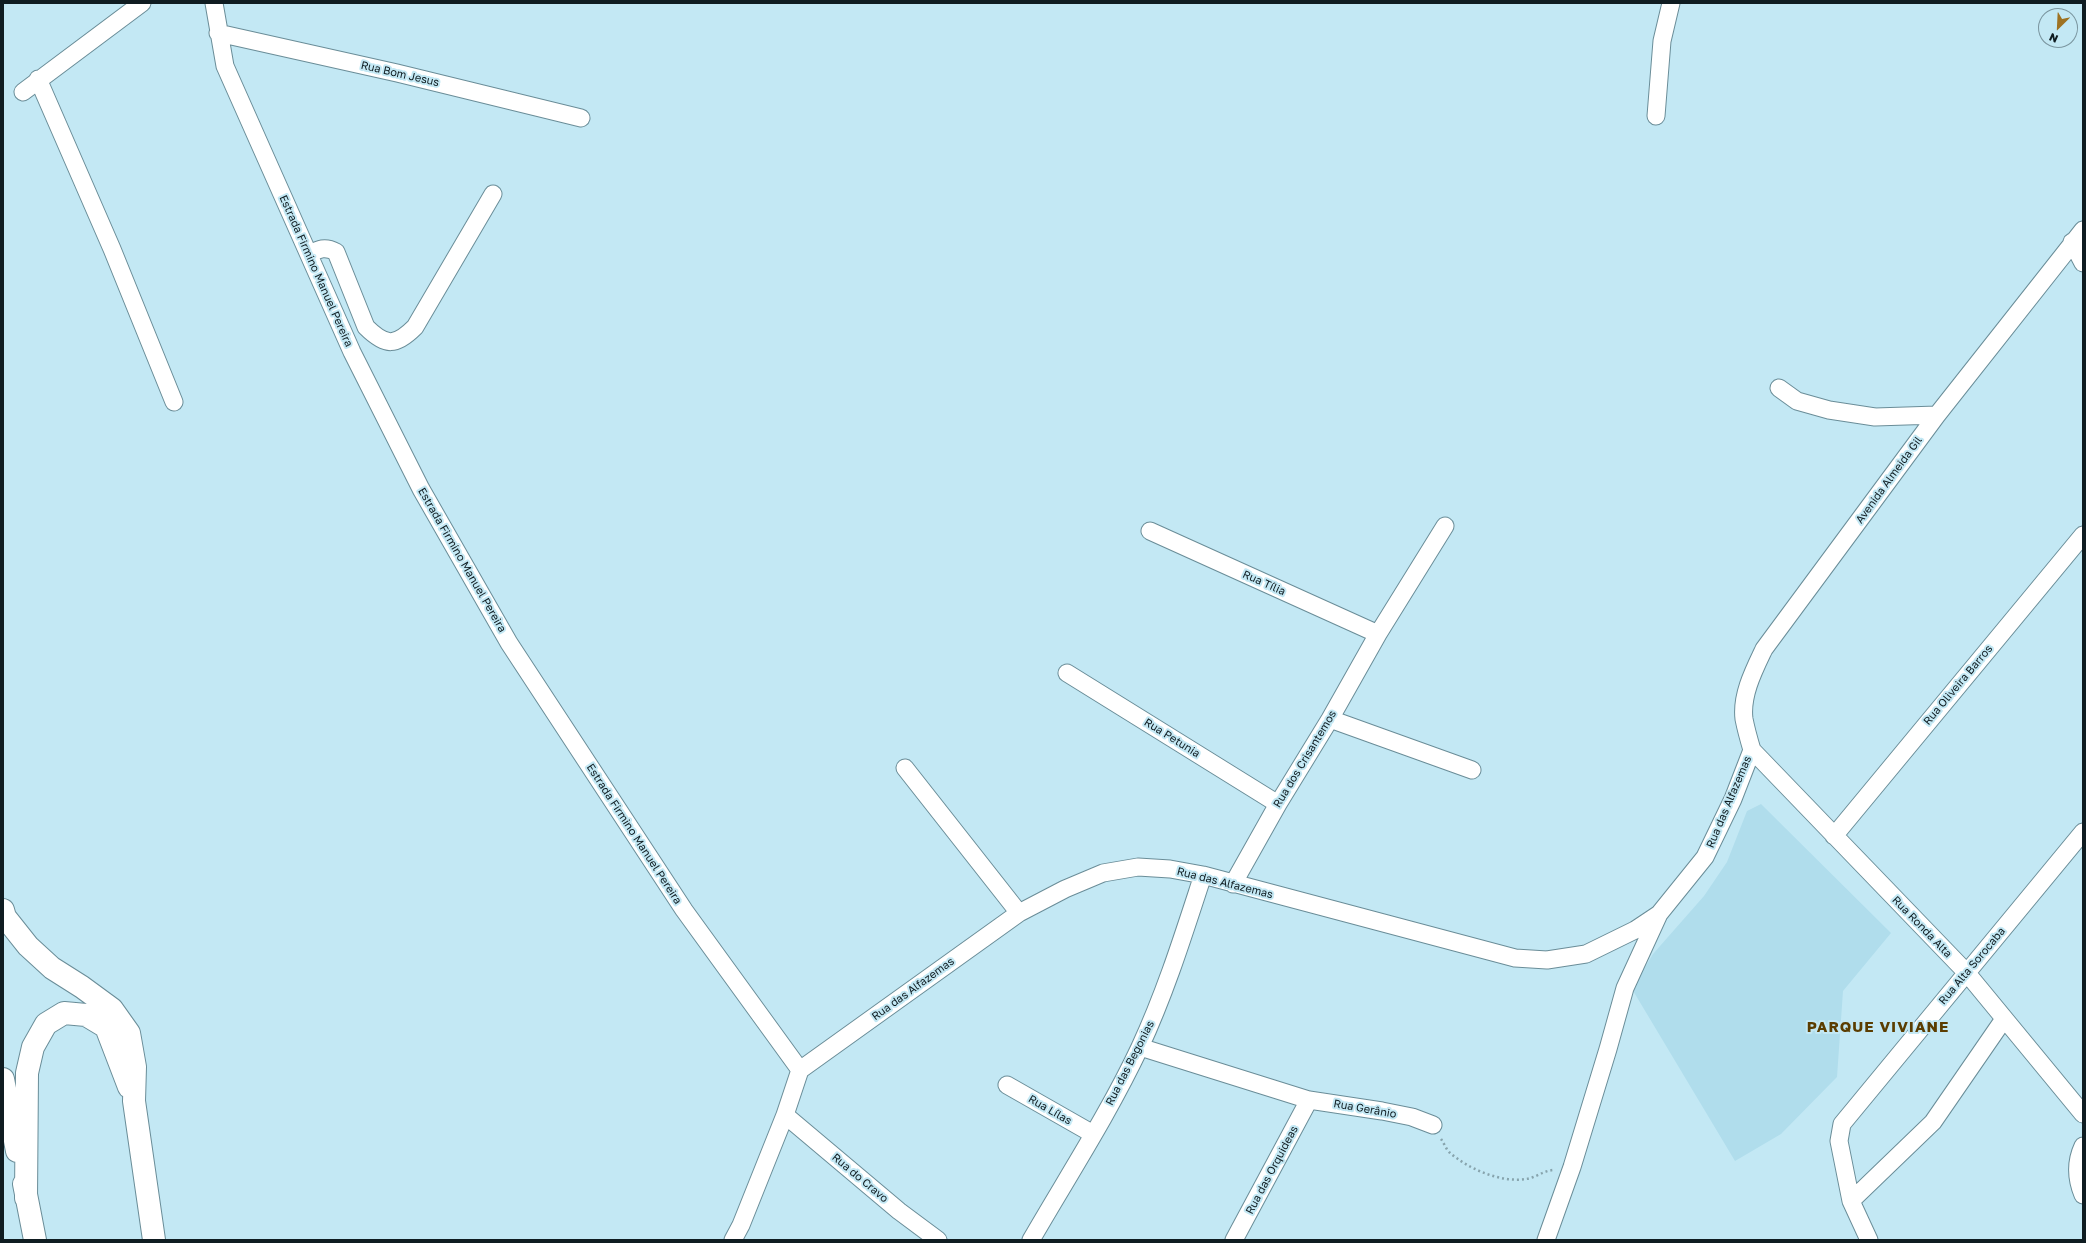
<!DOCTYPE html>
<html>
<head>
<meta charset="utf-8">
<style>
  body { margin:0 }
  #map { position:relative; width:2086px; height:1243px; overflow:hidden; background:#c3e8f4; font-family:"Golos Text",sans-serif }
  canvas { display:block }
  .frame { position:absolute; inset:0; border:4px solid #0f1c21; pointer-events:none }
  .north { position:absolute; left:2038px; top:8px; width:40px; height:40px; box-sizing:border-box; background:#c3e8f4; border:1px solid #7b96a0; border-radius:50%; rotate:204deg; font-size:11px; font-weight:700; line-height:16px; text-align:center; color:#0f1c21 }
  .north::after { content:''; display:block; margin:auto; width:14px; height:18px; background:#9e7222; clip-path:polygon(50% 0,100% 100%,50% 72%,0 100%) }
</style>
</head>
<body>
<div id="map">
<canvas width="2086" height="1243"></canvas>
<div class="frame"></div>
<div class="north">N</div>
</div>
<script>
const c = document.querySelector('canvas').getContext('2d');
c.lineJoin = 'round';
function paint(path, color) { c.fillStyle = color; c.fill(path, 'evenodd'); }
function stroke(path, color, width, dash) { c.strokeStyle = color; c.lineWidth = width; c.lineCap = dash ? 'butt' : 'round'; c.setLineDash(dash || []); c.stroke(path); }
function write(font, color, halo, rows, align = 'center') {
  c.font = font + ' "Golos Text",sans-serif'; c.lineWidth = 4; c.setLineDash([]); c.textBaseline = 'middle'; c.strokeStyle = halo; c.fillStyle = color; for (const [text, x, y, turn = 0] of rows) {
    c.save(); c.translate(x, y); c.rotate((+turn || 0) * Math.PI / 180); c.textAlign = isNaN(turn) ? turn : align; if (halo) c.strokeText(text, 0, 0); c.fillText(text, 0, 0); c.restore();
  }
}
paint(new Path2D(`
  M1761,804l130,129 -48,58 -6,86 -56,57 -46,27 -103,-172 21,-35 51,-58 23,-34 20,-51z`), '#b0ddec');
const minor = new Path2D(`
  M214,3l11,63 127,286 69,137 88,154 175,267 116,160
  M218,33l179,40 184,45
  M38,79l74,170 62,153
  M23,92l119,-89
  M1656,116l6,-75 9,-38
  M2083,230l-146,185 -173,234c-10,21 -23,46 -20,70 2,10 5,21 8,31l214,222 117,142
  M2072,242l11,21
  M309,254c10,-5 16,-8 27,-2l30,75c20,20 30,19 49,0l78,-133
  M1779,388l18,13 32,9 46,7 62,-2
  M1150,531l228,103
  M1067,673l211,131
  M1330,719l142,51
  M905,768l114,145
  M1834,836l249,-301
  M1233,884l45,-80 52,-85 48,-85 67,-108
  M1140,1047l169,53 73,11 30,6 21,8
  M1007,1085l86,49
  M785,1115l114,96 39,29
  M2083,1146c-8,17 -7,32 0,49
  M1851,1201l82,-79 71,-103
  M733,1240l8,-15 44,-110 15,-45 219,-157 46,-24 38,-16 35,-6 32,2 33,6 312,83 32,2 39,-6 49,-24 24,-16 46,-57 28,-58 19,-49
  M1031,1240c37,-64 78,-127 109,-193 26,-56 44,-114 63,-172
  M1234,1240l75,-140
  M1546,1240l26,-73 36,-118 17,-61 34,-74
  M1869,1240l-18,-39 -12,-60 3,-17 241,-292`);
const motorway = new Path2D(`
  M3,910l2,7 23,29 24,22 30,19 30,22 17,24 6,34 -1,34 20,139
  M3,1079l14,72
  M24,1184l11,56
  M26,1198l1,-125 6,-26 13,-23 18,-11 22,2 20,12 23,60`);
stroke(minor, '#6a8d98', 19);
stroke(motorway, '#6a8d98', 24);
stroke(new Path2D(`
  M1441,1139c3,4 5,10 8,13 19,17 52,31 77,27 9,-1 17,-8 27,-9`), '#87a4ad', 2.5, [2, 3]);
stroke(minor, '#fff', 17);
stroke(motorway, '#fff', 22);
write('11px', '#0f1c21', '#c3e8f4', [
  ["Rua Bom Jesus",400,74,13],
  ["Estrada Firmino Manuel Pereira",316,271,66],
  ["Avenida Almeida Gil",1889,480,-54],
  ["Estrada Firmino Manuel Pereira",462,560,60],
  ["Rua Tília",1264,583,24],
  ["Rua Oliveira Barros",1958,685,-50],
  ["Rua Petunia",1172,738,32],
  ["Rua dos Crisantemos",1305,759,-59],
  ["Rua das Alfazemas",1729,802,-67],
  ["Estrada Firmino Manuel Pereira",634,834,57],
  ["Rua das Alfazemas",1225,883,14],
  ["Rua Ronda Alta",1922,927,46],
  ["Rua Alta Sorocaba",1972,966,-50],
  ["Rua das Alfazemas",913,989,-36],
  ["Rua das Begonias",1130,1063,-63],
  ["Rua Gerânio",1365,1109,10],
  ["Rua Lílas",1050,1110,30],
  ["Rua das Orquideas",1272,1170,-62],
  ["Rua do Cravo",860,1178,40]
]);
c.letterSpacing = '1px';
write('bold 15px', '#5b3d01', '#c3e8f4', [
  ["PARQUE VIVIANE",1878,1027]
]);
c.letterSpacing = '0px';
</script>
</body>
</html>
